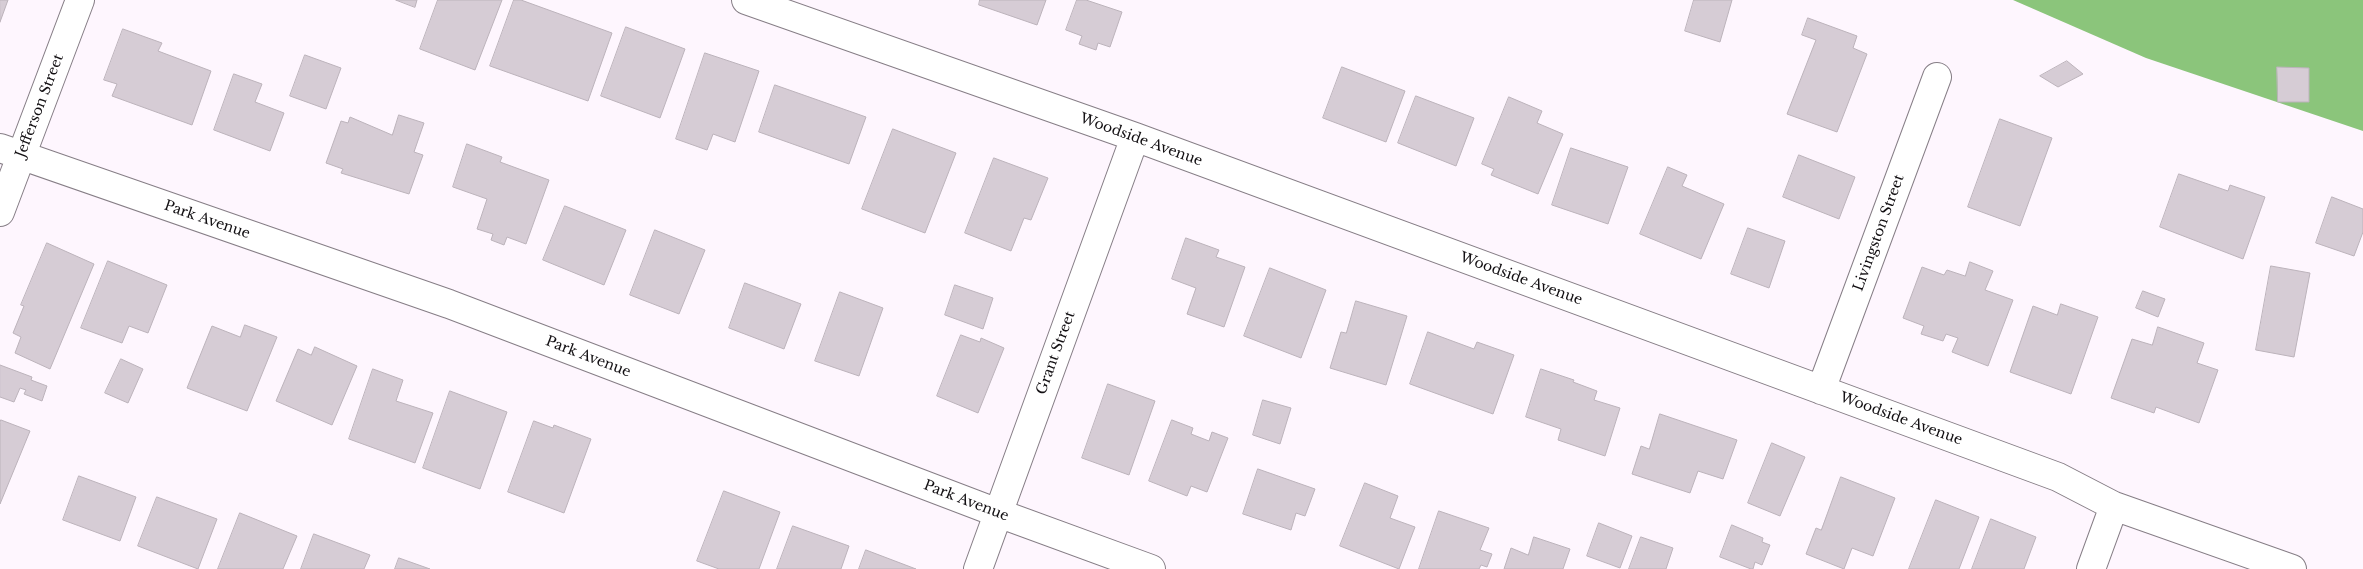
<!DOCTYPE html>
<html>
<head>
<meta charset="utf-8">
<style>
  body { margin:0 }
  canvas { display:block; background:#fef6fe }
</style>
</head>
<body>
<canvas width="2363" height="569"></canvas>
<script>
const c = document.querySelector('canvas').getContext('2d');
c.lineJoin = 'round';
function paint(path, color) { c.fillStyle = color; c.fill(path, 'evenodd'); }
function stroke(path, color, width, dash) { c.strokeStyle = color; c.lineWidth = width; c.lineCap = dash ? 'butt' : 'round'; c.setLineDash(dash || []); c.stroke(path); }
function write(font, color, halo, rows, align = 'center') {
  c.font = font + ' "Libre Baskerville",serif'; c.lineWidth = 4; c.setLineDash([]); c.textBaseline = 'middle'; c.strokeStyle = halo; c.fillStyle = color; for (const [text, x, y, turn = 0] of rows) {
    c.save(); c.translate(x, y); c.rotate((+turn || 0) * Math.PI / 180); c.textAlign = isNaN(turn) ? turn : align; if (halo) c.strokeText(text, 0, 0); c.fillText(text, 0, 0); c.restore();
  }
}
paint(new Path2D(`
  M2013,0h350v131l-217,-73z`), '#8bc57b');
const building = new Path2D(`
  M0,0h8l-8,22z
  M396,0h21l-2,7z
  M438,0h64l-27,70 -55,-21z
  M514,0h7l91,33 -24,68 -98,-35z
  M980,0h66l-9,25 -58,-20z
  M1077,0h9l36,12 -12,35 -12,-4 -2,7 -17,-6 3,-8 -16,-6z
  M1694,0h38l-12,42 -35,-11z
  M1808,18l49,18 -4,12 14,6 -30,78 -50,-18 29,-74 -14,-5z
  M626,27l59,22 -25,69 -59,-22z
  M123,29l39,14 -4,8 53,20 -19,54 -80,-29 5,-12 -13,-4z
  M705,53l54,18 -24,71 -22,-8 -6,16 -31,-11z
  M305,55l36,13 -15,41 -36,-13z
  M2067,61l16,13 -25,13 -18,-11z
  M1342,67l63,24 -19,51 -63,-24z
  M2277,67l32,1v34h-31z
  M234,74l28,10 -7,18 29,11 -14,38 -56,-21z
  M775,85l91,32 -17,47 -90,-32z
  M1416,96l58,22 -18,48 -58,-23z
  M1509,97l33,14 -5,12 26,11 -25,60 -47,-19 3,-6 -12,-5z
  M399,115l25,8 -10,29 9,3 -14,39 -68,-21 2,-4 -17,-6 15,-42 7,2 2,-6 42,18z
  M2000,119l52,19 -32,88 -52,-19z
  M893,129l63,24 -31,80 -63,-24z
  M467,144l35,13 -2,5 49,18 -23,64 -19,-7 -3,8 -13,-5 2,-6 -16,-5 10,-30 -34,-12z
  M1571,148l57,19 -20,57 -56,-19z
  M1799,155l56,22 -16,42 -56,-22z
  M994,158l54,20 -17,42 -7,-2 -13,33 -46,-18z
  M1668,167l19,8 -5,11 42,18 -23,55 -61,-25z
  M2179,174l49,17 2,-6 35,12 -22,62 -83,-32z
  M2332,197l31,12v23l-9,24 -38,-13z
  M565,206l61,24 -22,55 -61,-25z
  M1748,228l37,13 -16,47 -38,-14z
  M655,230l50,20 -26,64 -49,-19z
  M1186,238l33,12 -3,7 29,10 -21,60 -37,-13 9,-26 -24,-9z
  M47,243l47,21 -44,105 -35,-16 6,-16 -8,-4 11,-27 -3,-1z
  M108,261l59,24 -19,48 -19,-7 -7,17 -41,-15z
  M1970,262l23,9 -8,19 28,10 -25,66 -36,-14 6,-14 -12,-4 -3,7 -22,-7 3,-8 -21,-8 19,-51 22,8 3,-5 18,6z
  M2271,266l39,7 -16,84 -38,-7z
  M1270,268l56,22 -25,68 -57,-22z
  M745,283l56,21 -17,45 -55,-21z
  M955,285l38,13 -10,31 -38,-14z
  M2143,291l22,8 -7,18 -22,-9z
  M840,292l43,16 -24,68 -44,-15z
  M1356,301l51,15 -21,69 -56,-17 11,-36 5,1z
  M2061,304l37,13 -27,77 -61,-22 23,-66 24,9z
  M245,325l32,12 -30,74 -60,-23 25,-62 28,11z
  M2158,327l46,16 -7,20 21,7 -19,53 -43,-16 -2,6 -43,-15 21,-59 20,6z
  M1428,332l46,17 3,-7 37,13 -21,59 -83,-30z
  M961,335l19,7 1,-4 23,10 -26,65 -41,-17z
  M315,347l42,19 -25,59 -56,-24 22,-52 13,6z
  M121,359l22,10 -15,34 -23,-10z
  M0,365l32,12 -1,3 16,6 -5,15 -18,-7 2,-4 -6,-2 -6,14 -14,-5z
  M373,369l30,11 -7,21 37,12 -18,50 -66,-24z
  M1541,369l33,11 -1,2 24,9 -3,9 26,8 -15,48 -47,-16 3,-11 -35,-12z
  M1108,384l47,17 -26,74 -47,-17z
  M450,391l57,21 -27,77 -57,-21z
  M1263,400l28,8 -11,36 -27,-9z
  M1660,414l77,26 -14,39 -25,-8 -8,22 -58,-19 9,-28 8,3z
  M1,420l29,11 -30,73v-81z
  M1172,420l21,8 -2,6 18,7 3,-9 16,6 -21,54 -16,-6 -4,10 -38,-15z
  M534,421l19,7 1,-3 37,14 -27,74 -56,-21z
  M1772,443l33,14 -25,59 -32,-13z
  M1258,469l57,20 -10,27 -9,-3 -5,17 -48,-16z
  M79,476l57,21 -16,44 -57,-21z
  M1841,477l54,21 -22,58 -21,-8 -8,21 -38,-15 10,-26 5,2z
  M1365,483l33,13 -8,22 25,9 -16,42 -59,-23z
  M724,491l56,21 -21,57h-40l-22,-8z
  M157,497l60,22 -19,50 -60,-23z
  M1936,500l43,17 -20,52h-50z
  M1439,511l50,17 -9,22 12,4 -5,13 -6,-2 -2,4h-60z
  M240,513l57,23 -14,33h-65z
  M1991,519l45,18 -12,32h-52z
  M1599,523l33,13 -12,32 -33,-12z
  M1732,525l31,13 -1,4 8,3 -8,20 -7,-3 -2,7h-2l-31,-12z
  M793,526l56,20 -8,23h-64z
  M314,534l56,21 -6,14h-63z
  M1534,537l36,12 -7,20h-59l7,-21 17,7z
  M1641,537l32,11 -7,21h-37z
  M866,550l50,19h-57z
  M399,558l31,11h-35z`);
paint(building, '#d6ccd5');
stroke(building, '#bcb3bb', 1);
const minor = new Path2D(`
  M746,0l389,137 923,340 56,29 178,63
  M0,148l449,156 549,209 153,56
  M0,212l80,-212
  M1821,390l116,-313
  M978,569l157,-432
  M2091,569l23,-63`);
stroke(minor, '#867e86', 30);
stroke(minor, '#fff', 28);
write('14px', '#120f12', '#fff', [
  ["Jefferson Street",40,106,-69],
  ["Woodside Avenue",1141,140,20],
  ["Park Avenue",207,220,19],
  ["Livingston Street",1879,233,-70],
  ["Woodside Avenue",1521,279,20],
  ["Grant Street",1056,353,-70],
  ["Park Avenue",588,357,21],
  ["Woodside Avenue",1901,419,20],
  ["Park Avenue",966,501,21]
]);
</script>
</body>
</html>
